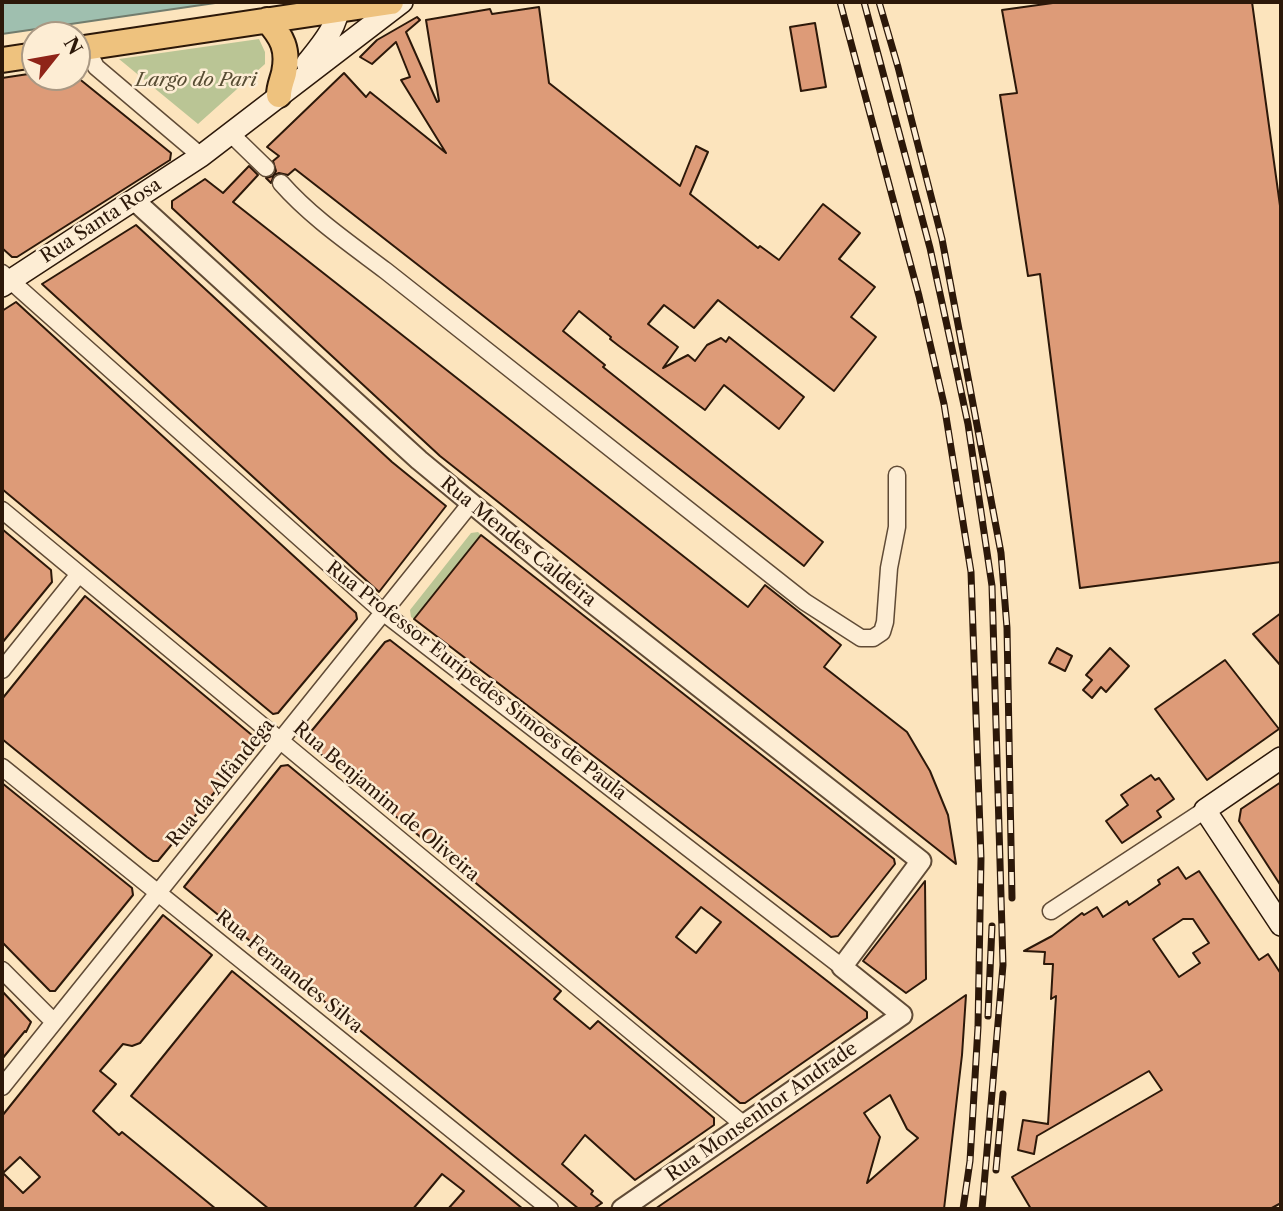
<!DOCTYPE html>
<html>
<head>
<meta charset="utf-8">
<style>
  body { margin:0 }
  #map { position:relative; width:1283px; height:1211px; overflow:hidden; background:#fce4bd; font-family:"Libre Caslon Text",serif }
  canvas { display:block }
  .frame { position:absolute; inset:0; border:4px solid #2c1809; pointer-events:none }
  .north { position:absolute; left:21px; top:21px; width:70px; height:70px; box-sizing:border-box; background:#fdedd4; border:2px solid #a99883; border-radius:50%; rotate:59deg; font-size:19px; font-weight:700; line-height:28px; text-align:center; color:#2c1809 }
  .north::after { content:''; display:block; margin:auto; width:24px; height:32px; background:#8f2418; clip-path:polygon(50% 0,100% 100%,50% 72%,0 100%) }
</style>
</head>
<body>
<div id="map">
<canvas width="1283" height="1211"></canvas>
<div class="frame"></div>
<div class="north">N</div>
</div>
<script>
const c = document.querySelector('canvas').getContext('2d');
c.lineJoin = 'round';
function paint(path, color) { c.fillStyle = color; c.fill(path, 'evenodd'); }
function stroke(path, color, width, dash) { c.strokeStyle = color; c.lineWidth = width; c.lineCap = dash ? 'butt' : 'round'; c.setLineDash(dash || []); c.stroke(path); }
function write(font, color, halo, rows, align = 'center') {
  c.font = font + ' "Libre Caslon Text",serif'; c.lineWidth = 5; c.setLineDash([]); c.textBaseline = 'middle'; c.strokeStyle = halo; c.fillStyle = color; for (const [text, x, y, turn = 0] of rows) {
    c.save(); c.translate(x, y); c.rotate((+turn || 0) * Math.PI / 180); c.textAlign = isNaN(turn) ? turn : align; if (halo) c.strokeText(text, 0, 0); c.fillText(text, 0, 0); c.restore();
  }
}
paint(new Path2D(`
  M259,39l6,13v12l-67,60 -79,-65z
  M478,532l3,3 -67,84 -3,-2 -1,-7 61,-77z`), '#bac595');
const water = new Path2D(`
  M2,2h220l-220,32z`);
paint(water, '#9fbfaf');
stroke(water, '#717c6d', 2);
const building = new Path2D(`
  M1060,2h192l29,211v349l-201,26 -40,-314 -12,2 -28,-181 17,-2 -15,-83z
  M539,7l10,76 131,103 16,-40 12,6 -18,42 68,54 2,-2 19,14 44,-56 37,29 -21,26 36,28 -24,30 25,20 -42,54 -116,-91 -24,28 -30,-23 -16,19 30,23 -15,21 25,-13 7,6 12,-16 14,-7 5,4 3,-5 75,60 -25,32 -55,-44 -19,25 -86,-64 -9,-7 1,-2 -32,-26 -16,20 42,34 -2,2 220,175 -19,24 -509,-397 -7,6 -9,-2 -5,2 -3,8 -5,-5 7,-2 3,-5 -3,-10 6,-5 -12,-9 77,-74 22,24 4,-5 76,61 -45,-73 9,-3 -14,-35 -24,22 -12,-7 17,-17 40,-23 3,3 -14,12 31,70 2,-1 -13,-81 64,-11 2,5z
  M815,23l11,64 -25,4 -11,-64z
  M35,73v4h42l94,76 -1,7 -153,97h-5l-10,-9v-170z
  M249,166l9,9 -25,27 515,405 17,-22 76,60 -17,22 83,65 23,39 18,44 8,49 -516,-408 -268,-248v-7l33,-22 18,14z
  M136,225l256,237 54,44 -67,86 -337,-308z
  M16,302l340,311 1,6 -79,94 -5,1 -271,-225v-178z
  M2,529l49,41 1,12 -50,61z
  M481,535l413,324 1,5 -57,72 -7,1 -417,-318z
  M85,596l168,140 2,7 -97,118h-5l-6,-4 -145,-118v-40z
  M1281,613v53l-28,-32z
  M390,640l477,372v6l-122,85h-5l-436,-363 81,-98zM701,907l20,15 -25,31 -20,-16z
  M1057,648l15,8 -7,15 -16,-8z
  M1110,648l19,18 -23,26 -5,-5 -9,11 -9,-8 9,-10 -6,-5z
  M1225,660l54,69 -72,51 -52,-71z
  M288,765l273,226 -7,8 36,30 8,-8 116,97v7l-79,55 -50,-45 -23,29 31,27 -2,3 11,9 -9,6h-14l-395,-322 97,-121z
  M1151,775l4,5 4,-2 15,21 -17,12 4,6 -39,26 -16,-22 22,-16 -7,-10z
  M1281,782v104l-42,-65 2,-12z
  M2,783l130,105 1,7 -78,96h-5l-48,-49z
  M1178,867l8,12 13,-8 60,89 9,-6 13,20v229l-11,6h-239l-19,-32 150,-87 -13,-19 -112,65 -3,18 -16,-4 5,-30 25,4 8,-128 -5,3 2,-35h-9l1,-12 -21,-1 28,-15 30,-23 2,2 13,-8 6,10 24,-16 2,4 31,-21 -2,-4zM1183,919h10l16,24 -16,10 7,10 -21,14 -26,-38z
  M925,881l1,98 -20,14 -43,-32z
  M163,915l49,40 -72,88 -8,3 -9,-2 -23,27 16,13 -23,27 26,24 3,-3 94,77h-214v-93zM20,1157l20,20 -17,16 -20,-20z
  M232,971l247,202 44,36h-75l16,-18 -22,-17 -29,35h-144l-138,-113z
  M2,991l29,31 -5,10 -1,-1 -23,28z
  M966,995l-4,60 -18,154h-289zM890,1095l17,34 11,9 -51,45 13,-46 -16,-24z`);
paint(building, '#dd9b78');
stroke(building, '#2c1809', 2);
const minor = new Path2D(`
  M86,47l10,20 105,89
  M231,134l35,34
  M281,183c30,34 68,60 105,88l419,331 56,36h12l9,-6 3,-10 4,-54 8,-41v-52
  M2,273l382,340 458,354
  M2,510l742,615
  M2,670l77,-96
  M2,767l548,442
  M1051,911l154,-101
  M2,970l52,52
  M2,1087l469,-584`);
const tertiary = new Path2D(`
  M134,200l285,260 167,138 335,263 -79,106 60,48 -280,194`);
const secondary = new Path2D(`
  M307,63c13,-16 34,-40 31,-61
  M2,286l199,-130 201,-154
  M1281,758l-76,52 76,115`);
const trunk = new Path2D(`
  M267,20c15,17 22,29 17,53 -2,8 -5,14 -5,22
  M77,49l314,-47
  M2,60l33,-5`);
stroke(minor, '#604b36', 19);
stroke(tertiary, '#604b36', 23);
stroke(secondary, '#2c1809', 24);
stroke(trunk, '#2c1809', 28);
stroke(minor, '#fdedd4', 16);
stroke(tertiary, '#fdedd4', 19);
stroke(secondary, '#fdedd4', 21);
stroke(trunk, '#eec27e', 24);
const rail = new Path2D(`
  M840,2l79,294 25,108 27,168 10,286 -3,169 -8,134 -7,48
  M864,2l66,246 21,96 17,80 24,162 11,379 -21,244
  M879,2l19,65 44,172 59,314 6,75 5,270
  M988,1016l4,-90
  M996,1170l7,-76`);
stroke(rail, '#2c1809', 7);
stroke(rail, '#fdedd4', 4.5, [13]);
write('italic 19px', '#574c33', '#fdedd4', [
  ["Largo do Pari",196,81]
]);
write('19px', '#2c1809', '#fdedd4', [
  ["Rua Santa Rosa",101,221,-33],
  ["Rua Mendes Caldeira",518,542,39],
  ["Rua Professor Eurípedes Simoes de Paula",476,681,38],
  ["Rua da Alfândega",221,783,-51],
  ["Rua Benjamim de Oliveira",386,802,40],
  ["Rua Fernandes Silva",289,972,39],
  ["Rua Monsenhor Andrade",762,1112,-35]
]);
</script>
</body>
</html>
